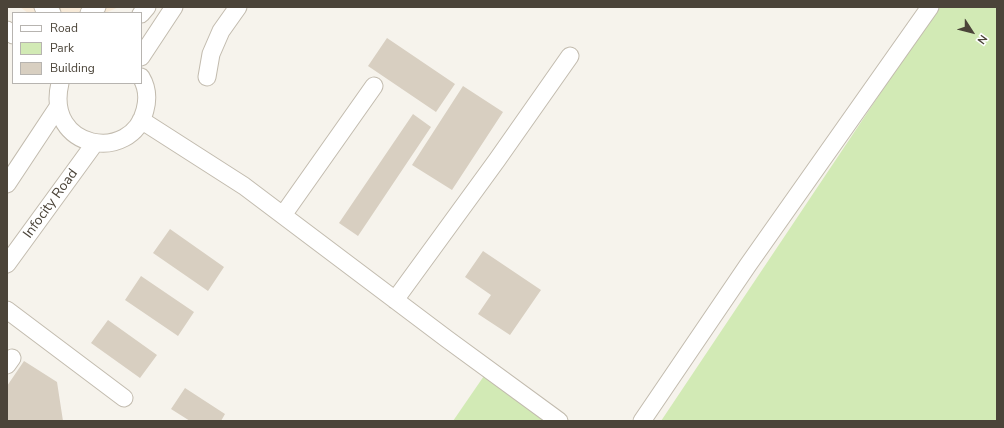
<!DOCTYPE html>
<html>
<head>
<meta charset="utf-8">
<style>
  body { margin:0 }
  #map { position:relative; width:1004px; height:428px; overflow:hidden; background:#f6f3ec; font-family:"Nunito Sans",sans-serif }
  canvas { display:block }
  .frame { position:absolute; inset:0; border:8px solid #4b4439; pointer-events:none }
  .legend { position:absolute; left:12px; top:12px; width:130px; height:72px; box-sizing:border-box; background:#fff; border:1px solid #b7b4b0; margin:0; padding:5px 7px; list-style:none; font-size:12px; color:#4b4439 }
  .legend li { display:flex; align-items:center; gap:8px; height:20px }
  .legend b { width:20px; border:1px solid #b7b4b0 }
  .north { position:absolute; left:952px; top:12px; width:40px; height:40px; -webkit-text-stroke:3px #fff; paint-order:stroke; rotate:126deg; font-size:11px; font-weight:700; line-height:16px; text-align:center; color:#4b4439 }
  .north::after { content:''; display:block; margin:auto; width:14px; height:18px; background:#4b4439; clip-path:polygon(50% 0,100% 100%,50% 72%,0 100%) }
</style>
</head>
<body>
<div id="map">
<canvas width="1004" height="428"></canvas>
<div class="frame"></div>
<ul class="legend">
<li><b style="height:5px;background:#fff"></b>Road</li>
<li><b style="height:11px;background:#d2eab5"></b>Park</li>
<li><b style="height:11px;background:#d8cfc1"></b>Building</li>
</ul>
<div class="north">N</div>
</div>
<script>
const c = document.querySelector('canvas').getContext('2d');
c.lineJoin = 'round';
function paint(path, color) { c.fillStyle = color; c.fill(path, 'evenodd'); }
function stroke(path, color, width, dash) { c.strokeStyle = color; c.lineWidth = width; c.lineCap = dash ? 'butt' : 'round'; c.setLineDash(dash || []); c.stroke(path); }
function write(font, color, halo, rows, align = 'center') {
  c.font = font + ' "Nunito Sans",sans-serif'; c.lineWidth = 3; c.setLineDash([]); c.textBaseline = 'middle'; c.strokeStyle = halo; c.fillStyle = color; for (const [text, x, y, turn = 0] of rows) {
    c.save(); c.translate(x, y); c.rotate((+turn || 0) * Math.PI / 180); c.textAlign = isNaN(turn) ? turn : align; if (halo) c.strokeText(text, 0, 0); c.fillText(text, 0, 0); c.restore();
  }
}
paint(new Path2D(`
  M20,7h99l-14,6h-77z`), '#f7ead8');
paint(new Path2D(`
  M938,7h59v414h-336z
  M486,373l76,48h-109z`), '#d2eab5');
paint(new Path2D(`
  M387,38l68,46 -19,28 -68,-46z
  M463,86l40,26 -51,78 -40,-25z
  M413,114l18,13 -73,109 -19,-13z
  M170,229l54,38 -16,24 -55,-38z
  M483,251l58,39 -31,45 -32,-21 13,-19 -26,-18z
  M141,276l53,36 -16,24 -53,-36z
  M108,320l49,35 -17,23 -49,-35z
  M24,361l33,21 6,39h-56v-35z
  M185,388l40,26 -4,7h-31l-19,-12z`), '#d8cfc1');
const minor = new Path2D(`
  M43,7l9,6
  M89,13l8,-6
  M141,14l6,-7
  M7,30l6,5
  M141,57l33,-50
  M207,77l4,-23 10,-23 17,-24
  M60,83c-16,67 72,81 85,27 3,-11 2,-23 -4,-33
  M141,120l103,66 203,153 112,82
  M7,184l51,-77
  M283,215l91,-129
  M7,264l88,-121
  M395,300l102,-140 73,-104
  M7,310l117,88
  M7,365l5,-7
  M642,421l106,-156 182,-258`);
stroke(minor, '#c2bbae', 19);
stroke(minor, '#fff', 17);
write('14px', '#4b4439', '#fff', [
  ["Infocity Road",51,204,-54]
]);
</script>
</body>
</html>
